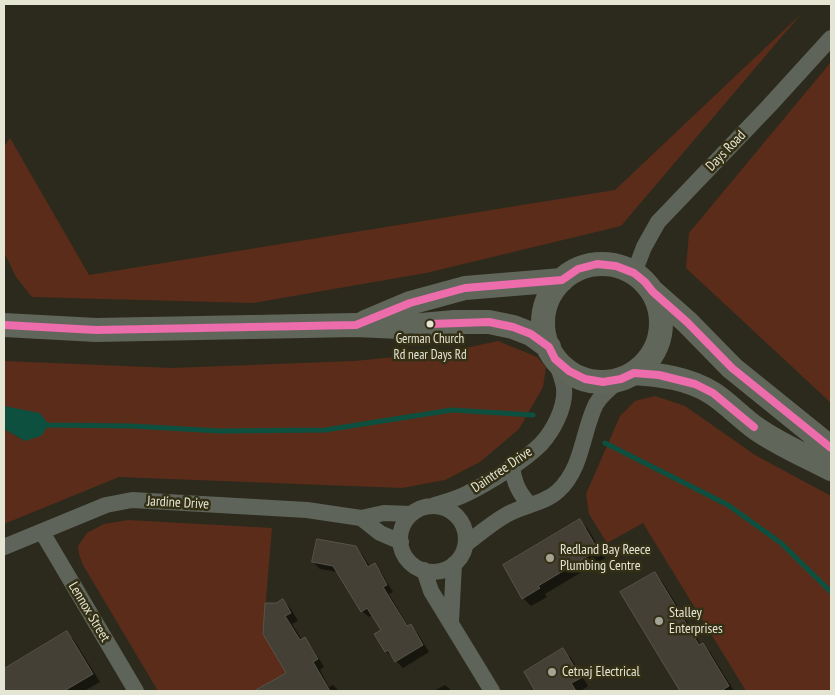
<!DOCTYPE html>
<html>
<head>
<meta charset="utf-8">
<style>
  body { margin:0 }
  #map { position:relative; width:835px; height:695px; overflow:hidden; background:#2c2a1c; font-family:"PT Sans Narrow",sans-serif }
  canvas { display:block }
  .frame { position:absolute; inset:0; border:5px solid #e5e5d4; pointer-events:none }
</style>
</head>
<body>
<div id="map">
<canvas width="835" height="695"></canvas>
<div class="frame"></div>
</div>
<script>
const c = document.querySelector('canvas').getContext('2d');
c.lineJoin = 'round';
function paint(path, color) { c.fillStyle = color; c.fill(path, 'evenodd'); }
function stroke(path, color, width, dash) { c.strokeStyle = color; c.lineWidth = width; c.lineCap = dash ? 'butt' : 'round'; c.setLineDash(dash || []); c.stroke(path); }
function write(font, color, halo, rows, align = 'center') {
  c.font = font + ' "PT Sans Narrow",sans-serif'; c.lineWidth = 5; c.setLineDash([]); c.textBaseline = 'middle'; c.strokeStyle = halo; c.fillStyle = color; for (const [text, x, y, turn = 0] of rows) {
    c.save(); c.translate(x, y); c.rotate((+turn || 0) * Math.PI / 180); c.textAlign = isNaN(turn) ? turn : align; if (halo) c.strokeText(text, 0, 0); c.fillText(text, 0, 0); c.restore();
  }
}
paint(new Path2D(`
  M801,14l-180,212 -195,47 -173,30 -221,-6 -16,-20 -12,-25v-105l6,-9 79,137 526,-85z
  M831,62v341l-145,-135 3,-35z
  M498,341l39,16 9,10 -3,20 -24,42 -39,33 -35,18 -43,8 -283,-11 -115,47v-95l21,12 -16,-34 -5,-1v-45l168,7 182,-7 93,-9z
  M655,396l30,10 70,49 76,41v195h-85l-103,-168 -36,20 -18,-29 -3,-20 34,-78 15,-15z
  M128,520l144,8 -9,106 23,39 -32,18h-96l-75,-126 -4,-11 -1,-8 9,-13 17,-9z`), '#5c2c1a');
paint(new Path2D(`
  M4,406l36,7 9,12 -8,11 -16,5 -21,-12z`), '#0e503f');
paint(new Path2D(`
  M580,521l8,8 17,29 -60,36 2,3 -16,9 -8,-8z
  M355,547l7,7 8,13 4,-2 7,7 12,20 -4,2 19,32 2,-1 7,7 12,20 -26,16 -17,-17 -3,-20 -10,-16 -4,2 -7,-6 -24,-39 -18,-3 -7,-7z
  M654,573l8,8 39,64 1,-1 8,8 24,39h-53l-59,-98z
  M283,601l8,8 7,12 -6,3 10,16 2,-1 8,8 12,20 -4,3 9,17 4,-2 6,6h-82l31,-18 -11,-68z
  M66,632l8,8 26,42 -16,9h-80v-21z
  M563,650l8,8 17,28 -7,5h-44l-12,-19z
  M445,685l7,6h-18z`), '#0007');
stroke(new Path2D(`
  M43,424l6,1 82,1 89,5 105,-1 127,-20 81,5
  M605,443l123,62 53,38 50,49`), '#0e503f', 5);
const building = new Path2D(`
  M580,519l18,31 -60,36 2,2 -18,11 -19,-34z
  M317,539l39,7 12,21 7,-4 12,22 -4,2 24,39 4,-2 12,21 -28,17 -7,-12 -3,2 -11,-18 7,-4 -14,-22 -6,4 -28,-46 -21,-4z
  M655,572l44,73 4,-2 26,43 -8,5h-41l-60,-99z
  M283,599l8,14 -6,3 15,24 5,-3 13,22 -5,3 17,29h-76l32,-18 -23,-39 2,-31h11z
  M67,631l26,43 -29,17h-60v-22z
  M563,648l18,30 -10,5 5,8h-41l-11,-19z`);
paint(building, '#454035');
stroke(building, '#575448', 1);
stroke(new Path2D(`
  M634,273l10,-26 14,-25 111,-116 62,-68
  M512,466c2,17 7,27 18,39
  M432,506c12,-4 25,-7 36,-13 22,-11 56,-32 73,-49 12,-13 25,-37 23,-56 -1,-9 -6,-20 -9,-29
  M400 539a33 33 0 1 1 66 0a33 33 0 1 1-66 0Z
  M361,518l19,15 21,9
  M42,532l94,159
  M466,544c13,-10 26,-21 40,-29 17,-10 38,-11 52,-24 25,-23 24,-59 38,-87 5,-9 17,-18 25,-25
  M4,547l102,-42 26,-5 175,10 54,8 23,-5 27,1
  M424,570l7,21 61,100
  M451,622l3,-58`), '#5f645b', 16);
stroke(new Path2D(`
  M543 323a59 59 0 1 1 118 0a59 59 0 1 1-118 0Z
  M653,292l34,30 45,46 99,80
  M365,322l45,-19 55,-15 97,-8
  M4,325l92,5 260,-5 44,2 54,-5h35l24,5 18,7 18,13
  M634,373c27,2 54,5 78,20 16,10 29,25 45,36 23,16 49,27 74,40`), '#61665a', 24);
stroke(new Path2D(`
  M430,324l59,-2 24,5 18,7 18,13 6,12 14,12 16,8 18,3 18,-3 13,-6 25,2 36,9 18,9 41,34
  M4,325l92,5 260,-5 54,-22 55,-15 97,-8 16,-11 19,-5 19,2 18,7 11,9 8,10 34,30 45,46 99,80`), '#ec6cac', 8);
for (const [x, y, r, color] of [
  [430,324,4.5,"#e5e5d4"],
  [550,558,5,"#a4a494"],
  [659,621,5,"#a4a494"],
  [552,672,5,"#a4a494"]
]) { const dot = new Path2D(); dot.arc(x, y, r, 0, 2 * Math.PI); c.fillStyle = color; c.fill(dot); stroke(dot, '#333015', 2); }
write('13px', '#e5e5d4', '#333015', [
  ["German Church",430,339],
  ["Rd near Days Rd",430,355]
]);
write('14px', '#e5e5d4', '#333015', [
  ["Days Road",726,151,-46],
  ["Daintree Drive",502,470,-34],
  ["Jardine Drive",178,503,3],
  ["Lennox Street",89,612,59]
]);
write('14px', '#e5e5d4', '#333015', [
  ["Redland Bay Reece",560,550],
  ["Plumbing Centre",560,566],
  ["Stalley",669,613],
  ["Enterprises",669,629],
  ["Cetnaj Electrical",562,672]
], 'left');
</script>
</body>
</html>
